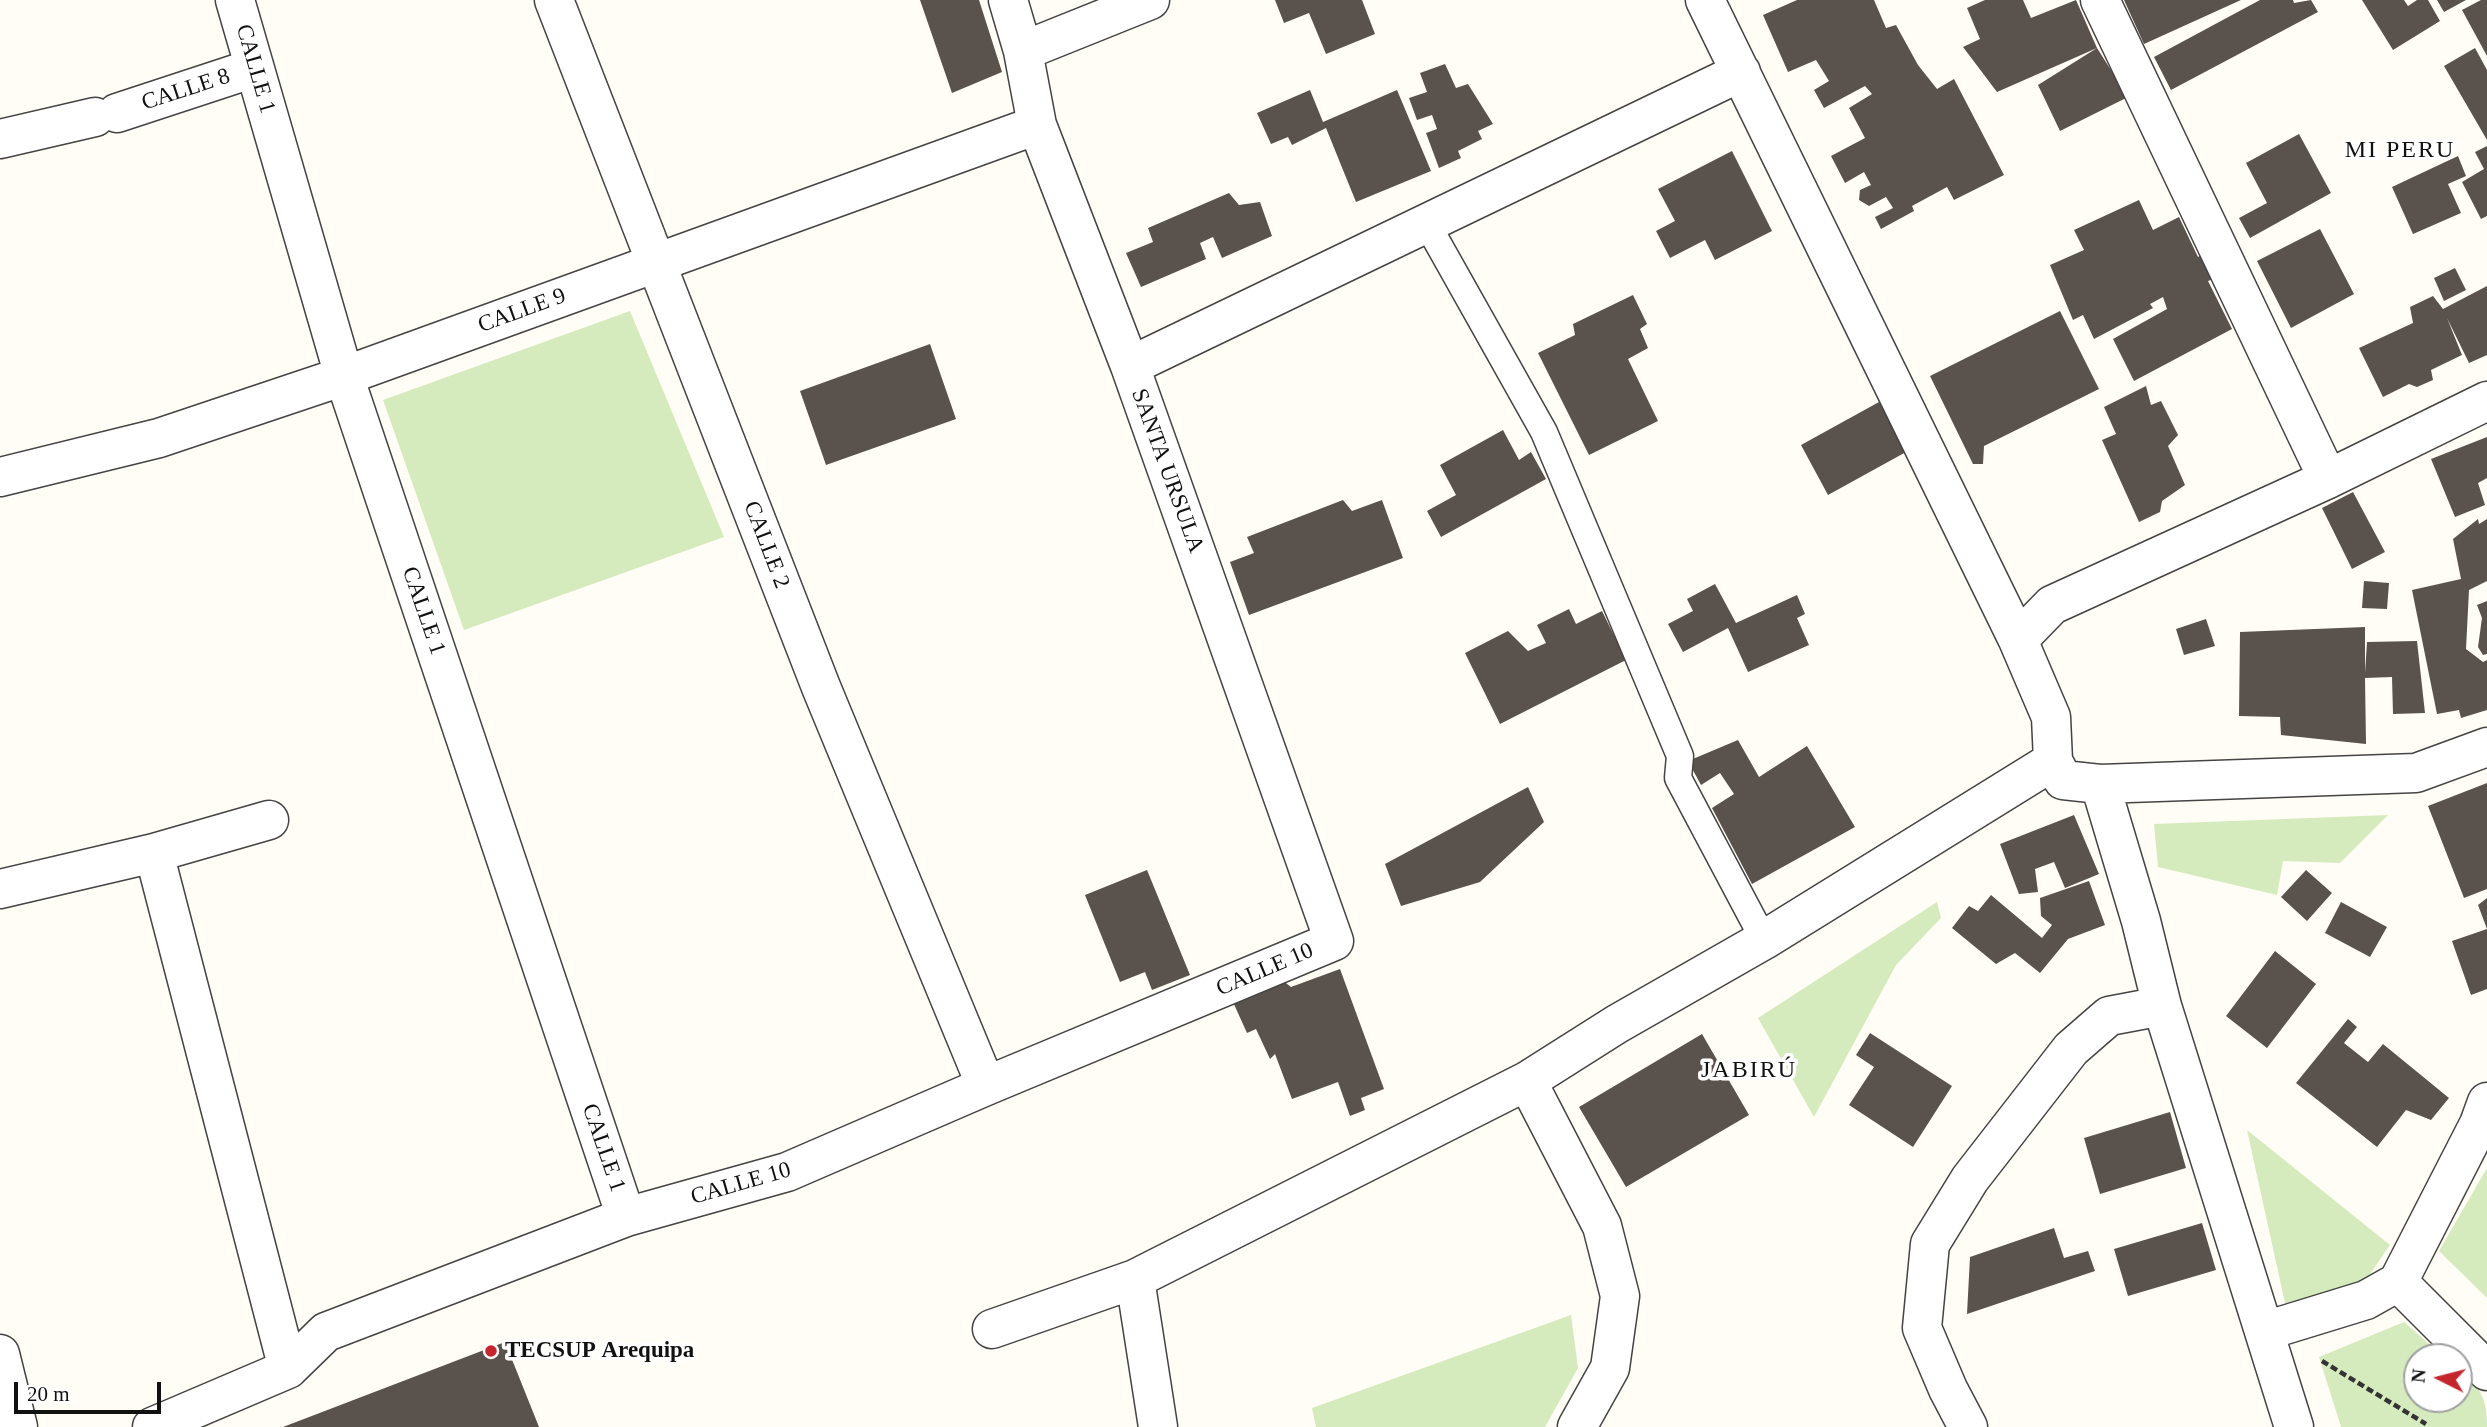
<!DOCTYPE html>
<html>
<head>
<meta charset="utf-8">
<style>
  body { margin:0 }
  #map { position:relative; width:2487px; height:1427px; overflow:hidden; background:#fffdf5; font-family:Georgia,serif }
  canvas { display:block }
  .north { position:absolute; left:2403px; top:1343px; width:70px; height:70px; box-sizing:border-box; background:#fff; border:2px solid #a0a0a0; border-radius:50%; rotate:276deg; font-size:19px; font-weight:700; line-height:28px; text-align:center; color:#111 }
  .north::after { content:''; display:block; margin:auto; width:24px; height:32px; background:#c4262e; clip-path:polygon(50% 0,100% 100%,50% 72%,0 100%) }
  .scale { position:absolute; left:14px; top:1382px; width:147px; height:32px; box-sizing:border-box; border:4px solid #111; border-top:0; padding-left:9px; font-size:21px; line-height:24px; white-space:nowrap; color:#111; -webkit-text-stroke:5px #fff; paint-order:stroke }
</style>
</head>
<body>
<div id="map">
<canvas width="2487" height="1427"></canvas>
<div class="north">N</div>
<div class="scale">20 m</div>
</div>
<script>
const c = document.querySelector('canvas').getContext('2d');
c.lineJoin = 'round';
function paint(path, color) { c.fillStyle = color; c.fill(path, 'evenodd'); }
function stroke(path, color, width, dash) { c.strokeStyle = color; c.lineWidth = width; c.lineCap = dash ? 'butt' : 'round'; c.setLineDash(dash || []); c.stroke(path); }
function write(font, color, halo, rows, align = 'center') {
  c.font = font + ' Georgia,serif'; c.lineWidth = 7; c.setLineDash([]); c.textBaseline = 'middle'; c.strokeStyle = halo; c.fillStyle = color; for (const [text, x, y, turn = 0] of rows) {
    c.save(); c.translate(x, y); c.rotate((+turn || 0) * Math.PI / 180); c.textAlign = isNaN(turn) ? turn : align; if (halo) c.strokeText(text, 0, 0); c.fillText(text, 0, 0); c.restore();
  }
}
paint(new Path2D(`
  M630,311l94,226 -260,93 -81,-230z
  M2388,815l-48,48 -57,-2 -6,34 -119,-28 -4,-43z
  M1937,902l4,16 -45,47 -82,152 -56,-99z
  M2247,1130l143,115 -29,42 -76,16z
  M2487,1168v130l-48,-47z
  M1571,1315l7,53 -33,59h-229l-4,-19z
  M2404,1322l40,35h-27v42h42v-30c22,19 28,29 28,58h-146l-22,-70z`), '#d5ebbd');
paint(new Path2D(`
  M920,0h59l23,72 -50,21z
  M1275,0h87l13,34 -49,20 -17,-41 -25,10z
  M1797,0h77l12,28 10,-3 22,40 19,24 17,-10 50,96 -50,25 -7,-13 -35,19 2,5 -33,18 -6,-12 18,-9 -7,-11 -17,9 -10,-6 1,-10 11,-5 -7,-13 -19,11 -14,-27 34,-18 -16,-30 23,-14 -7,-8 -41,22 -10,-18 15,-9 -13,-21 -28,12 -25,-57z
  M1985,0h38l8,18 45,-18 21,48 -100,44 -34,-45 17,-8 -13,-31z
  M2124,0h117l-97,44z
  M2260,0h33l1,3 17,-3 7,12 -147,78 -17,-33z
  M2362,0h42l4,6 9,-6h11l12,21 -47,29z
  M2437,0h29l-22,12z
  M2481,0h6v56l-25,-46z
  M2097,48l31,49 -68,34 -22,-46z
  M2475,48l12,22v70l-43,-74z
  M1445,64l11,24 12,-4 25,40 -15,7 4,8 -24,12 3,7 -22,10 -13,-35 11,-4 -5,-14 -15,5 -8,-22 18,-6 -7,-19z
  M1310,90l13,32 74,-32 34,81 -75,31 -30,-74 -34,17 -4,-8 -17,7 -14,-31z
  M2299,134l32,59 -81,45 -11,-20 28,-15 -21,-40z
  M2487,146v70l-6,3 -19,-37 22,-13 -9,-17z
  M1732,151l40,80 -57,29 -10,-20 -35,18 -14,-27 19,-10 -17,-32z
  M2458,156l8,20 -18,8 13,29 -48,21 -21,-47z
  M1229,193l10,12 21,-3 12,34 -50,22 -9,-21 -13,6 6,16 -65,28 -15,-34 27,-11 -5,-14z
  M2139,200l14,30 26,-13 19,40 9,-6 12,26 -11,4 24,48 -98,52 -21,-42 54,-30 -4,-12 -13,7 3,4 -59,31 -11,-24 -10,5 -23,-55 34,-15 -10,-20z
  M2320,229l34,65 -63,34 -34,-67z
  M2455,268l11,22 -22,11 -10,-23z
  M2487,286v69l-18,8 -22,-45 15,37 -31,15 2,10 -16,7 -8,-3 -26,13 -24,-49 54,-25 -3,-16 23,-11 10,13z
  M1633,295l14,29 -7,5 8,19 -20,11 30,62 -69,34 -51,-102 37,-18 -2,-11z
  M2060,311l39,78 -115,57 -1,18h-10l-43,-88z
  M930,344l26,75 -130,46 -26,-74z
  M2146,386l5,19 10,-4 17,34 -10,11 17,39 -23,16 -2,11 -21,10 -37,-82 14,-6 -12,-27z
  M1879,402l27,50 -78,43 -27,-50z
  M1503,430l16,30 12,-8 15,27 -105,58 -14,-26 29,-16 -16,-30z
  M2487,437v41l-9,5 7,22 -30,12 -24,-58z
  M2353,492l32,60 -33,17 -30,-61z
  M1343,500l9,11 30,-11 21,58 -154,57 -19,-53 24,-9 -7,-16z
  M2478,519l1,5 8,-5v62l-18,9 -3,59 17,13 4,-2v50l-26,8 -2,-8 -22,4 -25,-124 49,-11 -8,-40z
  M2364,581l25,2 -2,26 -25,-1z
  M1715,584l21,39 61,-28 8,19 -8,4 12,27 -61,27 -20,-44 -45,24 -15,-28 25,-13 -6,-12z
  M2487,601v53l-4,1 -5,-8 4,-29 -5,-13z
  M1569,609l7,15 26,-13 24,49 -126,64 -35,-71 43,-22 20,20 18,-8 -9,-18z
  M2206,619l9,27 -31,9 -8,-26z
  M2365,627v46l2,-31 50,-1 8,72 -32,1 -1,-37 -27,1 1,66 -85,-9 -1,-18 -41,-1 1,-84z
  M1738,740l21,37 48,-31 48,81 -103,57 -40,-76 22,-14 -14,-21 -19,12 -13,-24z
  M2487,783v106l-23,9 -36,-92z
  M1528,787l16,35 -64,60 -79,24 -16,-42z
  M2074,815l25,59 -34,14 -11,-26 -19,7 3,23 -19,2 -19,-50z
  M1147,870l43,105 -38,15 -7,-18 -25,10 -35,-87z
  M2306,870l26,23 -25,28 -26,-24z
  M2089,881l16,44 -37,14 -28,34 -25,-20 -19,11 -44,-36 17,-22 9,5 13,-16 51,43 10,-13 -11,-9 -1,-18z
  M2487,898v91l-16,6 -19,-54 35,-12 -9,-24z
  M2341,902l46,25 -17,30 -45,-24z
  M2275,951l41,33 -49,64 -41,-32z
  M1340,969l44,120 -23,9 4,12 -15,6 -12,-34 -46,17 -17,-45 -5,5 -14,-30 -9,4 -14,-31 49,-22 9,7z
  M2348,1019l9,8 -13,16 24,19 15,-18 66,54 -18,22 -25,-10 -29,37 -81,-64z
  M1870,1033l82,53 -39,61 -64,-42 25,-38 -18,-12z
  M1702,1034l47,81 -123,72 -47,-80z
  M2170,1112l16,56 -86,26 -16,-56z
  M2202,1223l14,47 -88,26 -14,-47z
  M2054,1228l10,30 24,-7 7,20 -128,43 3,-57z
  M505,1342l34,85h-256z`), '#5a524d');
const service = new Path2D(`
  M1426,222l118,210 136,324 -2,22 86,162`);
const minor = new Path2D(`
  M235,0l109,376 282,841
  M554,0l267,687 165,399
  M1705,0l313,640
  M2100,0l228,479
  M1023,51l127,-51
  M117,113l137,-45
  M0,139l95,-22
  M1130,366l611,-294
  M2487,401l-159,78 -276,126 -34,35 33,77 2,44 10,19 37,4 316,-11 71,-26
  M0,477l159,-39 185,-62 693,-251
  M2100,784l41,137 21,85 132,421
  M154,853l115,-33
  M0,889l154,-36 134,516
  M1527,1081l75,145 18,70 -10,72 -33,59
  M1135,1279l23,148
  M2398,1282l81,-158 8,-22
  M992,1329l143,-50 392,-198 90,-57 147,-84 289,-179
  M2265,1331l101,-31 32,-18 89,89
  M0,1354l18,73
  M152,1427l136,-58 38,-37 300,-115 161,-45 199,-86 348,-145 -204,-575 -93,-241 -14,-74 -15,-51
  M1968,1427l-20,-38 -26,-61 8,-84 40,-65 101,-130 38,-33 53,-10`);
stroke(service, '#444', 29);
stroke(minor, '#444', 41);
stroke(new Path2D(`
  M2322,1361l104,63`), '#333', 4.5, [7, 3.5]);
stroke(service, '#fff', 26);
stroke(minor, '#fff', 38);
for (const [x, y, r, color] of [
  [491,1351,7,"#c4262e"]
]) { const dot = new Path2D(); dot.arc(x, y, r, 0, 2 * Math.PI); c.fillStyle = color; c.fill(dot); stroke(dot, '#fff', 2.5); }
write('23px', '#111', '#fff', [
  ["CALLE 1",255,69,74],
  ["CALLE 8",186,90,-18],
  ["CALLE 9",522,311,-20],
  ["SANTA URSULA",1167,471,70],
  ["CALLE 2",766,545,69],
  ["CALLE 1",423,611,71],
  ["CALLE 10",1265,970,-23],
  ["CALLE 1",603,1148,71],
  ["CALLE 10",741,1184,-16]
]);
write('bold 23px', '#111', '#fff', [
  ["TECSUP Arequipa",505,1351]
], 'left');
c.letterSpacing = '2px';
write('24px', '#111', '#fff', [
  ["MI PERU",2400,151],
  ["JABIRÚ",1749,1071]
]);
c.letterSpacing = '0px';
</script>
</body>
</html>
